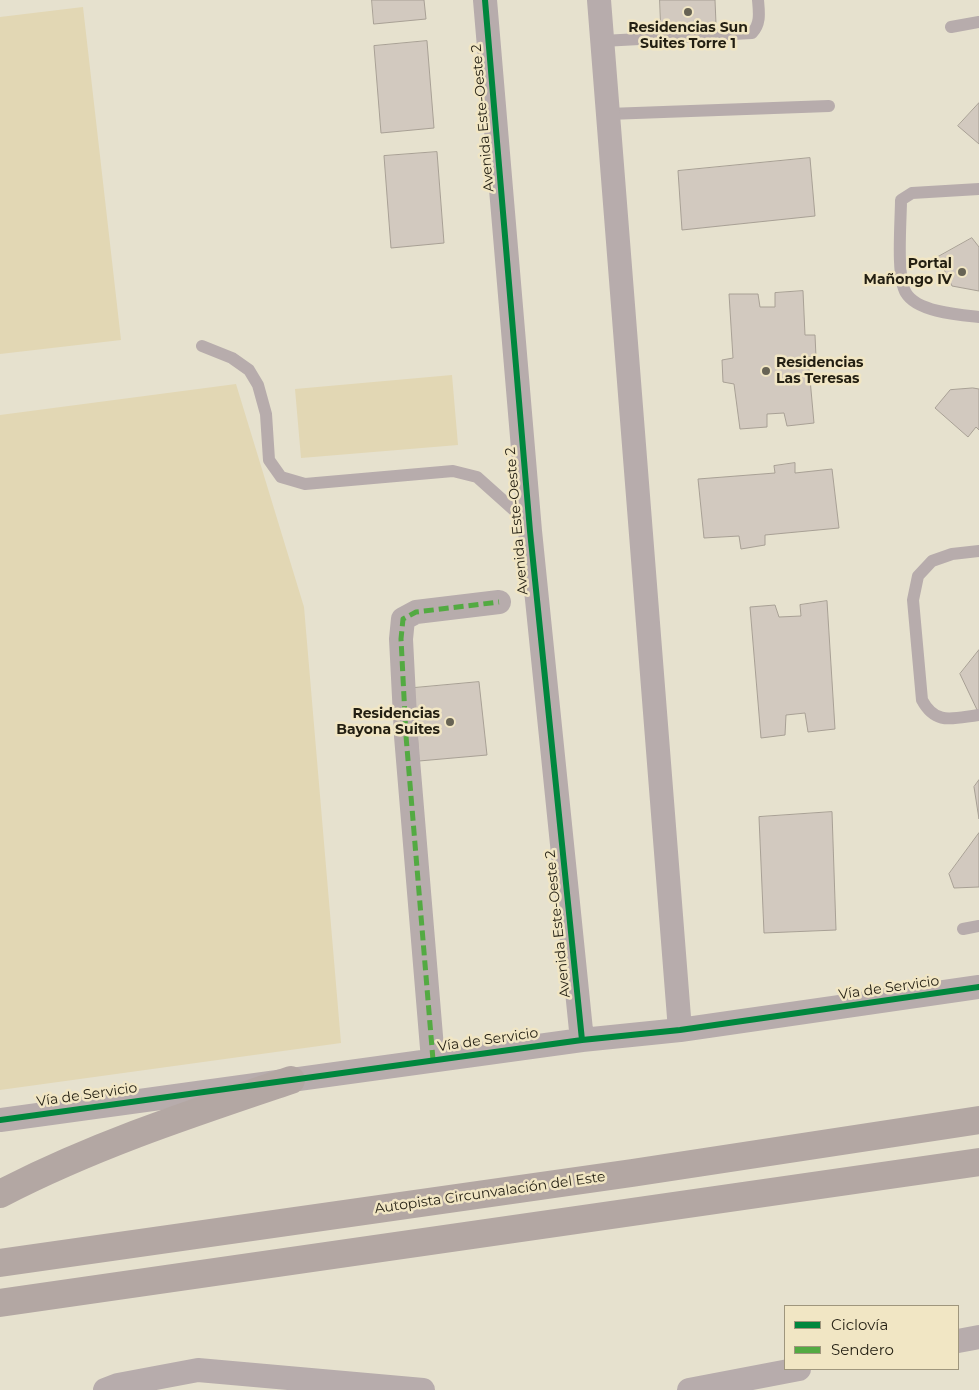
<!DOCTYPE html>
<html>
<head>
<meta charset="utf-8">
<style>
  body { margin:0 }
  #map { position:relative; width:979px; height:1390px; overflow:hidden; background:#e6e1ce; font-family:Montserrat,sans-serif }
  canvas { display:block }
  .legend { position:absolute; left:784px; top:1305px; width:175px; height:65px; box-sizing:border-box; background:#f1e6c4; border:1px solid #9f967d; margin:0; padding:6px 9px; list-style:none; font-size:15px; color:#231f12 }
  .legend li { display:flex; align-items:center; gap:10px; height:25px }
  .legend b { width:25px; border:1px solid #9f967d }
</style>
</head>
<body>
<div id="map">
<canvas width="979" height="1390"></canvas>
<ul class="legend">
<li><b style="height:6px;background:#00873e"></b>Ciclovía</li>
<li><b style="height:6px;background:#53aa42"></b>Sendero</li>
</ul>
</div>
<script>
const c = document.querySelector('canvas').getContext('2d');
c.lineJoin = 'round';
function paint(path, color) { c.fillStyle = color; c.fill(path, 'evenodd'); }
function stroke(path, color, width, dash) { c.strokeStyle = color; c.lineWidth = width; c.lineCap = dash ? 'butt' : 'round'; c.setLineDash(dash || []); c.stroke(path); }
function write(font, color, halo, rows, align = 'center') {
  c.font = font + ' Montserrat,sans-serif'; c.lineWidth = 5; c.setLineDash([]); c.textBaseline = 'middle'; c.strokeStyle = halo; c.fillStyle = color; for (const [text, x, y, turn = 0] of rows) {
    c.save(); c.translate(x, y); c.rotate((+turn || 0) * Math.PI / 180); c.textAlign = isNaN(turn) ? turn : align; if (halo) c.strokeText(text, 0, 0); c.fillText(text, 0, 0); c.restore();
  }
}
paint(new Path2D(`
  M83,7l38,333 -121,14v-337z
  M452,375l6,70 -157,13 -6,-69z
  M236,384l68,223 37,436 -341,47v-675z`), '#e2d7b4');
const building = new Path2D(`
  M372,0h52l2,19 -52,5z
  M660,0h55l1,24 -55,1z
  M427,41l7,87 -53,5 -7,-87z
  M979,103v41l-21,-18z
  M437,152l7,91 -53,5 -7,-92z
  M810,158l5,58 -133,14 -4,-59z
  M972,238l7,9v44l-27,-5 -14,-29z
  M803,291l2,44h10l1,22h-8l6,66 -27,3 -3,-13 -17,1v13l-27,2 -6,-45 -11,-2 -1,-22 11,-2 -4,-64h29l2,13h15v-14z
  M973,388l6,1v41l-3,-3 -8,10 -33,-29 15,-18z
  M795,463v10l37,-4 7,59 -74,7v10l-24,4 -2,-13 -35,2 -6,-59 77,-6 -1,-7z
  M827,601l8,128 -27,3 -3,-19 -19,2 -1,20 -24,3 -11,-131 25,-2 4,12 22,-1 -1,-11z
  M979,650v64l-19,-40z
  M479,682l8,73 -68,6 -5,-73z
  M979,780v39l-5,-32z
  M832,812l4,118 -72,3 -5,-116z
  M979,833v54l-25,1 -5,-14z`);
paint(building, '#d2c9bf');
stroke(building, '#a8a095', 1);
stroke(new Path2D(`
  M951,27l28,-5
  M602,41l150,-8c9,-9 7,-21 6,-33
  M608,114l221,-8
  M979,189l-67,4 -11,7c0,21 -5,77 5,93 11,19 54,22 73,24
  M202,346l30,12 17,12 9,15 8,29 3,46 12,17 24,7 148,-13 24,6 38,34 12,16
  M979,551l-27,3 -20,7 -14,15 -5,24 9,100c14,26 31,18 57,15
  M963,929l16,-3`), '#b7acac', 12);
stroke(new Path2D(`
  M485,0l45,531 52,509
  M599,0l81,1030
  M433,1060l-27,-324 -5,-97 2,-20 13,-7 83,-10
  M0,1120l582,-80 98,-10 299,-43
  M958,1341l21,-4
  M105,1390l13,-5 80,-15 225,20
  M689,1390l110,-21`), '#b7acac', 24);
stroke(new Path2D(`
  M0,1194c95,-49 190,-80 291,-114
  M0,1263l632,-90 347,-53
  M0,1303l979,-141`), '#b3a7a3', 28);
stroke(new Path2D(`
  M433,1060l-27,-324 -5,-97 2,-20 13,-7 83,-10`), '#53aa42', 5, [10, 5]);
stroke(new Path2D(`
  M485,0l45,531 52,509
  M0,1120l582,-80 98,-10 299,-43`), '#00873e', 6);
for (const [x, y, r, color] of [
  [688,12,5,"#676354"],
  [962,272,5,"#676354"],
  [766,371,5,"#676354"],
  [450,722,5,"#676354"]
]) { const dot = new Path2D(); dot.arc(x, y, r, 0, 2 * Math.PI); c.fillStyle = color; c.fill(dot); stroke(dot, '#f1e6c4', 2); }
write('bold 14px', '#231f12', '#f1e6c4', [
  ["Residencias Sun",688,28,"center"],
  ["Suites Torre 1",688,44,"center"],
  ["Portal",952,264],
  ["Mañongo IV",952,280],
  ["Residencias",776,363,"left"],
  ["Las Teresas",776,379,"left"],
  ["Residencias",440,714],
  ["Bayona Suites",440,730]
], 'right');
write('14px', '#231f12', '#f1e6c4', [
  ["Avenida Este-Oeste 2",483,118,-95],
  ["Avenida Este-Oeste 2",517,521,-95],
  ["Avenida Este-Oeste 2",558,924,-96],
  ["Vía de Servicio",889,988,-8],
  ["Vía de Servicio",488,1040,-8],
  ["Vía de Servicio",87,1095,-8],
  ["Autopista Circunvalación del Este",490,1193,-8]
]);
</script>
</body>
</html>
